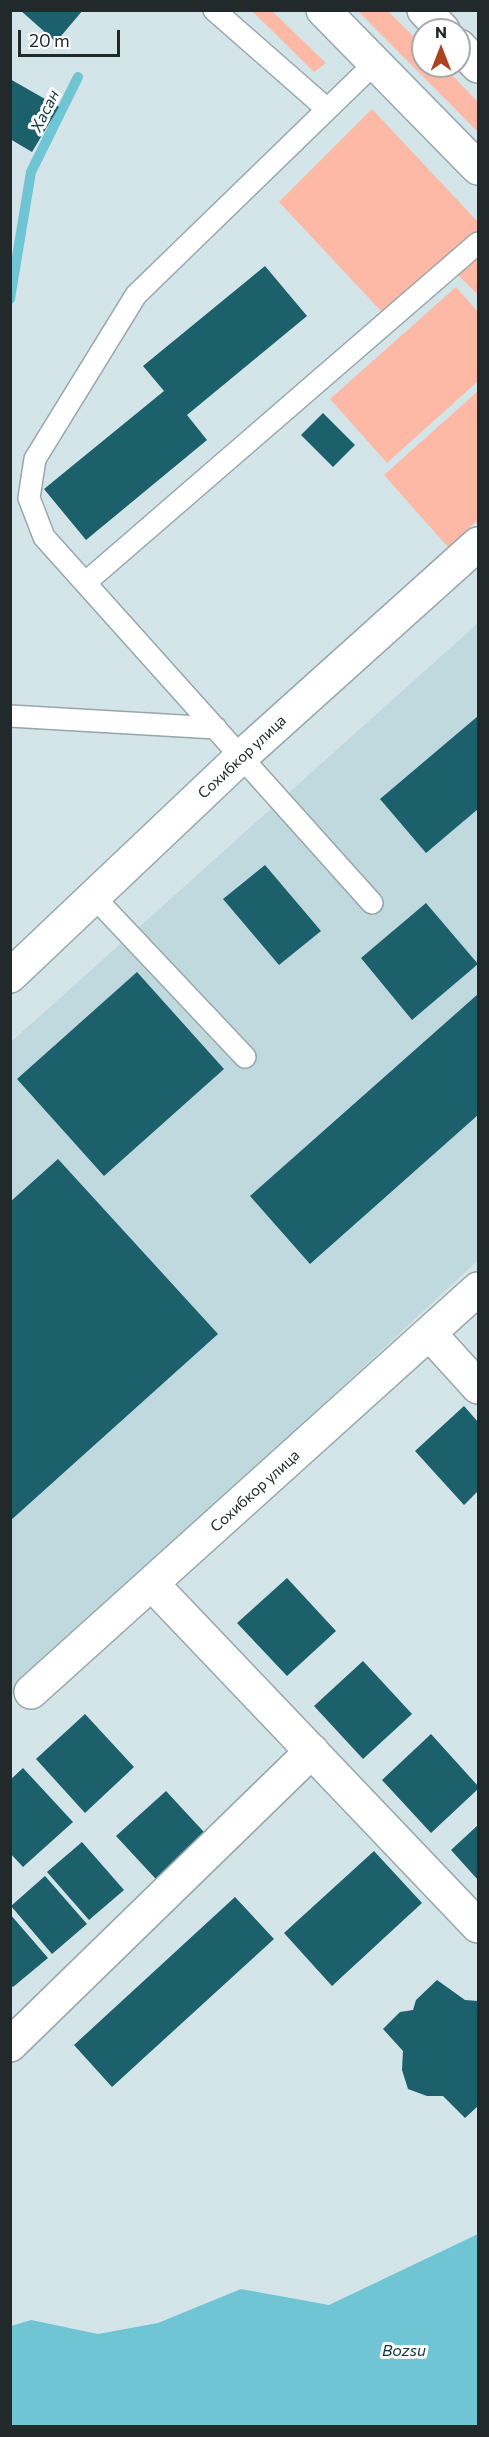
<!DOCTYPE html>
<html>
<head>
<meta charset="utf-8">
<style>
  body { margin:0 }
  #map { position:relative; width:489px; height:2437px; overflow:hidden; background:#d3e5e8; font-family:Commissioner,sans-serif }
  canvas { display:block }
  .frame { position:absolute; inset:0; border:12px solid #22292a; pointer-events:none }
  .north { position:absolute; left:411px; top:18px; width:60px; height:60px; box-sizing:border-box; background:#fff; border:2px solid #a7a9aa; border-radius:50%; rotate:0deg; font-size:16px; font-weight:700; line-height:24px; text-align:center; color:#22292a }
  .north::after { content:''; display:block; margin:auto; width:21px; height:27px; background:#aa4223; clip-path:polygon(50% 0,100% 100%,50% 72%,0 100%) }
  .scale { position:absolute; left:18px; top:30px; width:102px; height:27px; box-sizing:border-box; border:3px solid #22292a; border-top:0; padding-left:8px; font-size:18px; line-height:21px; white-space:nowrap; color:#22292a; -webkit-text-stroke:4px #fff; paint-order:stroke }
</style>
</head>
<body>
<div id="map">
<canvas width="489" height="2437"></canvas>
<div class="frame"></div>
<div class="north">N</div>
<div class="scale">20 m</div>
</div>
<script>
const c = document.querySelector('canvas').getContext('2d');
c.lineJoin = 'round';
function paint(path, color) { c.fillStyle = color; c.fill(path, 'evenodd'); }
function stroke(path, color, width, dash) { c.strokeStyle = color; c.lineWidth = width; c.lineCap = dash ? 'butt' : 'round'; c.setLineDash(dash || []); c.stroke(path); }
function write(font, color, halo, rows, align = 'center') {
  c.font = font + ' Commissioner,sans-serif'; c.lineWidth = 6; c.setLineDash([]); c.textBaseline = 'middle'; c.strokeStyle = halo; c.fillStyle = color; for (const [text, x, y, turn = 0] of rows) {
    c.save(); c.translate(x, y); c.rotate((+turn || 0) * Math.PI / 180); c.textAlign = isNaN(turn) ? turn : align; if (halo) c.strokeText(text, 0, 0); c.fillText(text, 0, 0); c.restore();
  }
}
paint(new Path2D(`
  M478,623v637l-467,436v-654z`), '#bfd9de');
paint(new Path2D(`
  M252,11h20l54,52 -12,9z
  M358,11h30l35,35v20h20l35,36v30z
  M372,109l106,113v73l-21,-21 -76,37 -102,-109z
  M456,287l22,25v69l-91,82 -57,-64z
  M478,391v129l-30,27 -64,-72z`), '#fdb9a5');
paint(new Path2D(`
  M478,2234v192h-467v-100l20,-6 67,14 60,-11 83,-34 88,16z`), '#6fc5d4');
stroke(new Path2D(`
  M10,299l21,-127 47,-95`), '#6fc5d4', 10);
paint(new Path2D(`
  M20,10h63l-27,32z
  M10,79l49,28 -27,45 -22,-13z
  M265,266l42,50 -120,99 20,25 -121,100 -42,-51 120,-98 -21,-25z
  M323,413l32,32 -22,22 -32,-32z
  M478,716v93l-52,44 -46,-54z
  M265,865l56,66 -42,34 -56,-66z
  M426,903l52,61 -66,56 -51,-62z
  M137,972l87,97 -120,107 -87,-97z
  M478,994v121l-168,149 -60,-68z
  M58,1159l160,175 -208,187v-319z
  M464,1406l14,16v69l-14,14 -49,-54z
  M287,1578l49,53 -49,45 -50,-53z
  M363,1661l49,53 -49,45 -49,-53z
  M85,1714l49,53 -49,46 -49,-54z
  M431,1734l47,52v3l-47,44 -49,-53z
  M23,1768l50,54 -50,45 -13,-14v-73z
  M166,1791l49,53 -49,46 -50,-54z
  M478,1825v55l-27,-30z
  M82,1842l42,48 -35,30 -42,-48z
  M374,1851l48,52 -90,83 -48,-53z
  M45,1876l42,48 -35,30 -41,-48z
  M235,1897l39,42 -162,148 -38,-42z
  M10,1914l38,44 -35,29 -3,-3z
  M437,1980l28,20 13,1v105l-13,12 -22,-22h-16l-19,-7 -6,-19 1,-19 -20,-22 17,-17 13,-2 3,-10z`), '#1b606b');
const service = new Path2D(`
  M214,10l113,99
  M85,583l393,-340
  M10,716l206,12
  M94,897l151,160
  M372,903l-328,-366 -15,-39 6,-39 101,-164 239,-232`);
const minor = new Path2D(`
  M10,976l230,-218 238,-214
  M430,1334l48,53
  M152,1584l326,342
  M31,1692l447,-403
  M10,2045l302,-294`);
const trunk = new Path2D(`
  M323,10l155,158
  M424,10l19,20
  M459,46l19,20`);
stroke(service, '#96a7ab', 24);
stroke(minor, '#96a7ab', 36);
stroke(trunk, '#96a7ab', 36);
stroke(service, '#fff', 21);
stroke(minor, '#fff', 33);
stroke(trunk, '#fff', 33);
write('15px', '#22292a', '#fff', [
  ["Сохибкор улица",242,757,-43],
  ["Сохибкор улица",255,1491,-42]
]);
write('italic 16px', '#103a40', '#fff', [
  ["Хасан",45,111,-64],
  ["Bozsu",404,2351]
]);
</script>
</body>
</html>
